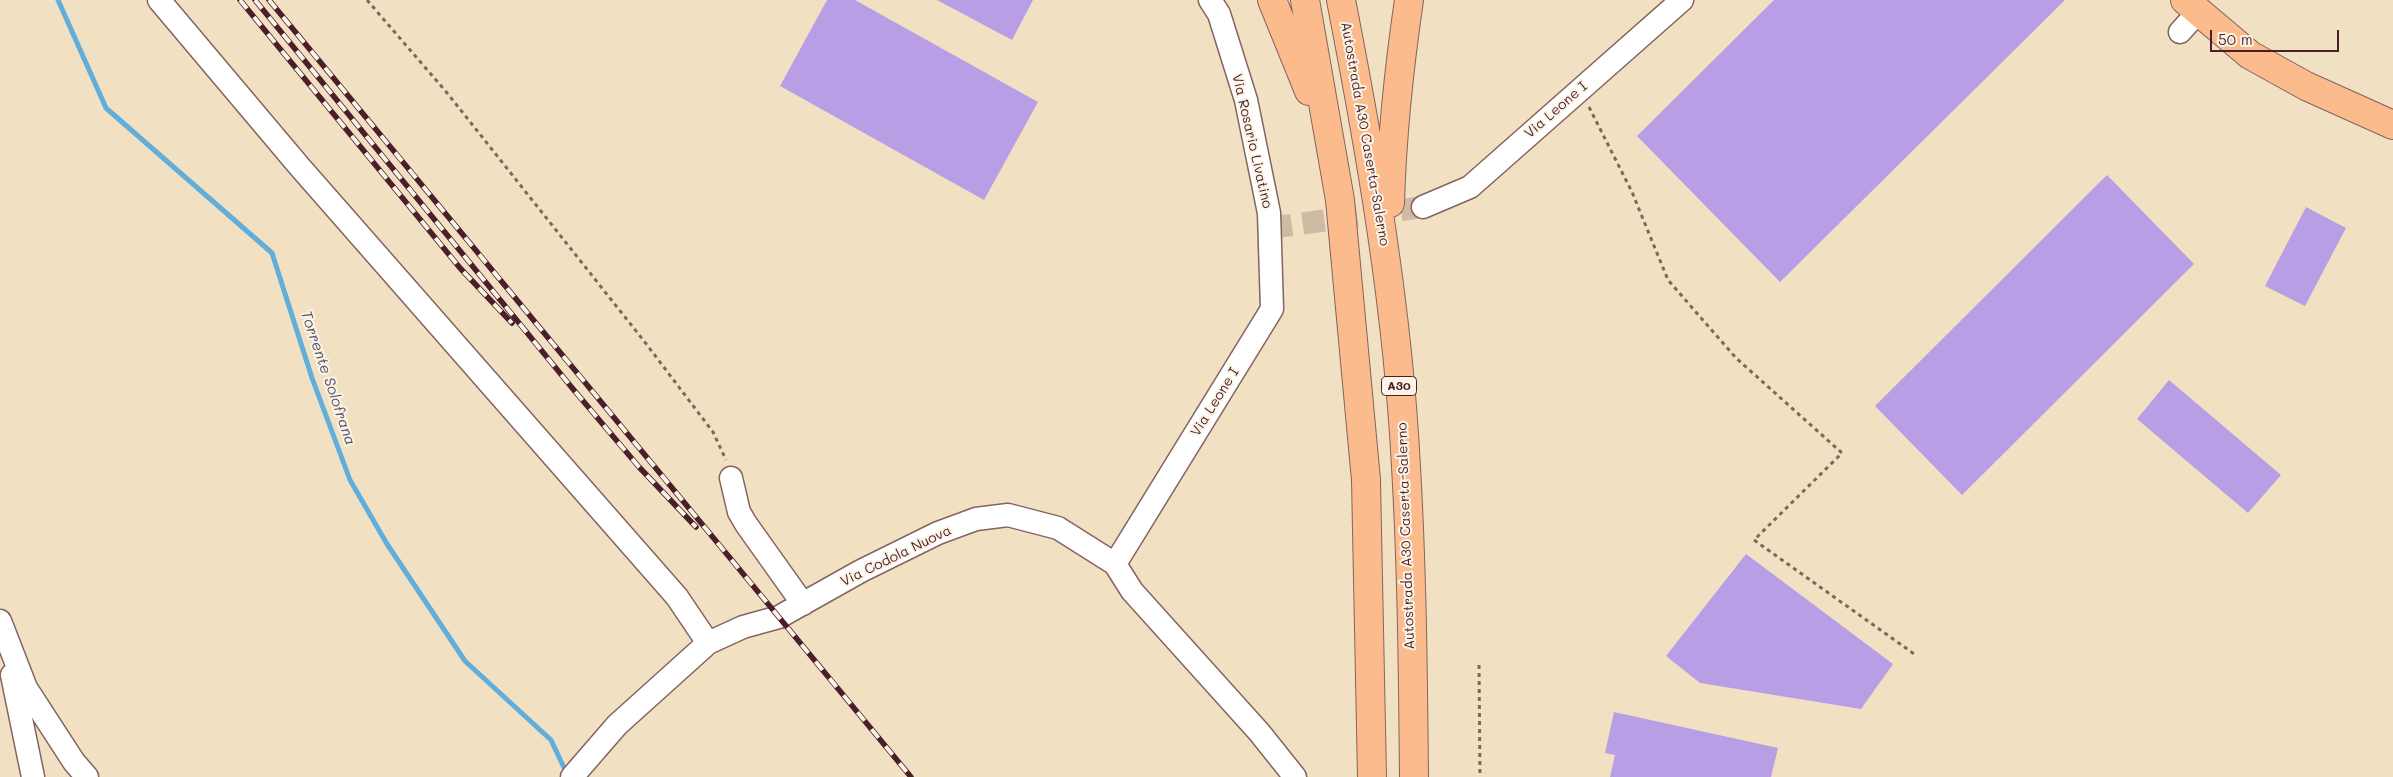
<!DOCTYPE html>
<html>
<head>
<meta charset="utf-8">
<style>
  body { margin:0 }
  #map { position:relative; width:2393px; height:777px; overflow:hidden; background:#f1e1c2; font-family:Mali,sans-serif }
  canvas { display:block }
  .scale { position:absolute; left:2210px; top:30px; width:129px; height:22px; box-sizing:border-box; border:2px solid #4a1f2b; border-top:0; padding-left:6px; font-size:15px; line-height:18px; white-space:nowrap; color:#4a1f2b; -webkit-text-stroke:4px #fcf5e5; paint-order:stroke }
</style>
</head>
<body>
<div id="map">
<canvas width="2393" height="777"></canvas>
<div class="scale">50 m</div>
</div>
<script>
const c = document.querySelector('canvas').getContext('2d');
c.lineJoin = 'round';
function stroke(path, color, width, dash) { c.strokeStyle = color; c.lineWidth = width; c.lineCap = dash ? 'butt' : 'round'; c.setLineDash(dash || []); c.stroke(path); }
function paint(path, color) { c.fillStyle = color; c.fill(path, 'evenodd'); }
function write(font, color, halo, rows, align = 'center') {
  c.font = font + ' Mali,sans-serif'; c.lineWidth = 4; c.setLineDash([]); c.textBaseline = 'middle'; c.strokeStyle = halo; c.fillStyle = color; for (const [text, x, y, turn = 0] of rows) {
    c.save(); c.translate(x, y); c.rotate((+turn || 0) * Math.PI / 180); c.textAlign = isNaN(turn) ? turn : align; if (halo) c.strokeText(text, 0, 0); c.fillText(text, 0, 0); c.restore();
  }
}
stroke(new Path2D(`
  M58,0l48,108 166,145 40,125 38,102 37,64 78,117 86,79 16,34`), '#62aedb', 5);
paint(new Path2D(`
  M827,0h28l183,102 -54,98 -204,-114z
  M937,0h96l-21,40z
  M1774,0h291l-285,282 -143,-146z
  M2107,175l87,89 -232,231 -87,-89z
  M2306,207l40,21 -41,78 -40,-20z
  M2169,380l112,95 -33,38 -111,-94z
  M1746,554l147,110 -32,45 -161,-26 -34,-27z
  M1614,712l164,36 -7,29h-161l5,-22 -10,-2z`), '#b79ee5');
stroke(new Path2D(`
  M1270,228l153,-21`), '#d0baa4', 22, [22, 11]);
const minor = new Path2D(`
  M159,0l140,166 378,431 31,46
  M2180,32l18,-20
  M1423,207l47,-20 212,-187
  M731,478l8,34 7,12 57,80
  M1115,564l157,-255 -3,-96 -23,-113 -27,-86 -9,-14
  M0,621l26,67 48,74 13,15
  M12,675l21,102
  M572,777l45,-52 91,-82 35,-16 36,-10 82,-46 77,-38 38,-14 32,-4 50,13 57,36 17,27 127,141 36,45`);
const major = new Path2D(`
  M2185,0l65,55 56,31 87,39`);
const highway = new Path2D(`
  M1272,0l37,91
  M1305,0l35,200 26,280 6,297
  M1341,0c30,154 57,310 65,467 6,103 7,207 8,310
  M1390,203c2,-68 9,-135 19,-203`);
stroke(minor, '#846360', 25);
stroke(major, '#846360', 30);
stroke(highway, '#846360', 30);
stroke(new Path2D(`
  M367,0l81,94 196,247 69,91 13,28
  M1589,107l43,85 36,88 68,78 106,95 -88,87 163,116
  M1479,665l1,112`), '#846360', 3, [4, 4]);
stroke(minor, '#fff', 22);
stroke(major, '#fbbb8c', 28);
stroke(highway, '#fbbb8c', 28);
const rail = new Path2D(`
  M240,0l220,268 52,55
  M255,0l318,389 66,78 57,60
  M269,0l642,777`);
stroke(rail, '#4a1f2b', 5.5);
stroke(rail, '#fcf5e5', 4, [11]);
for (const [x, y, w] of [
  [1399,386,35]
]) { const box = new Path2D(); box.roundRect(x - w / 2, y - 9.5, w, 19, 4); c.fillStyle = '#fcf5e5'; c.fill(box); stroke(box, '#4a1f2b', 1); }
write('bold 12px', '#4a1f2b', null, [
  ["A30",1399,386]
]);
write('14px', '#4a1f2b', '#fcf5e5', [
  ["Via Leone I",1556,110,-41],
  ["Autostrada A30 Caserta-Salerno",1365,134,80],
  ["Via Rosario Livatino",1252,141,77],
  ["Via Leone I",1215,402,-58],
  ["Autostrada A30 Caserta-Salerno",1406,536,-92],
  ["Via Codola Nuova",896,556,-26]
]);
write('italic 15px', '#525169', '#fcf5e5', [
  ["Torrente Solofrana",328,378,71]
]);
</script>
</body>
</html>
